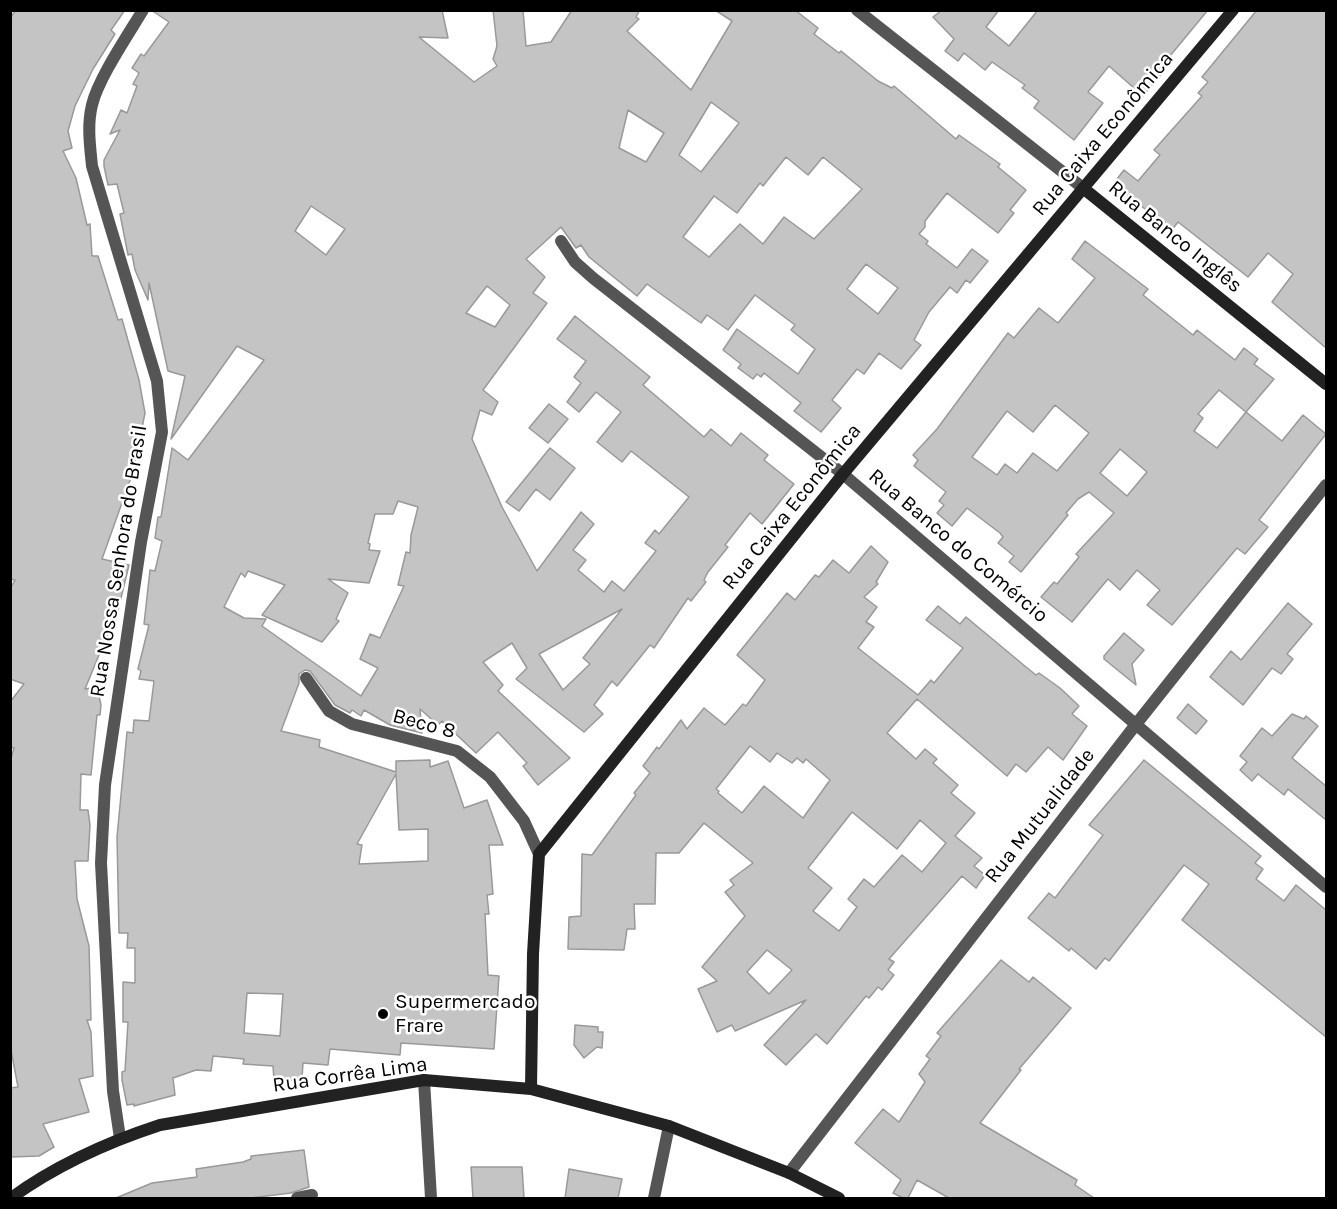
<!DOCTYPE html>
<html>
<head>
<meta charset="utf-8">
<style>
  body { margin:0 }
  #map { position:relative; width:1337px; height:1209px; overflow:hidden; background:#fff; font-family:Karla,sans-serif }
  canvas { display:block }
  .frame { position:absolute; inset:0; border:12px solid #000; pointer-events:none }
</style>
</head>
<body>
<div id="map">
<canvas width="1337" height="1209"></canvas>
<div class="frame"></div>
</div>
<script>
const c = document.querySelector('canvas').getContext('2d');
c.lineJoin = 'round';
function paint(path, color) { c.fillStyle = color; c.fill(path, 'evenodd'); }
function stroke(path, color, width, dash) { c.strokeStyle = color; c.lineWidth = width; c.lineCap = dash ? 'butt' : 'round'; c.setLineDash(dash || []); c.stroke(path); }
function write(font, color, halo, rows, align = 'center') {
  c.font = font + ' Karla,sans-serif'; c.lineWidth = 5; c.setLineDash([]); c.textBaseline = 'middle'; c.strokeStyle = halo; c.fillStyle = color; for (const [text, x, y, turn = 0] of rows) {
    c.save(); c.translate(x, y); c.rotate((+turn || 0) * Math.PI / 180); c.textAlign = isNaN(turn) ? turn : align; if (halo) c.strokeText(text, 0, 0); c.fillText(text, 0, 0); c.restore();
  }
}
const building = new Path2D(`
  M16,10h109l-14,20 4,4 -22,35 -18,37 -7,25 4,17 -9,3 13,27 11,47 3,-1 2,32h6l20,64 4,-1 17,61 6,33 -12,59 -31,87 27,6 -15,62 -3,-1 -26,63 12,-2 4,18 -1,10h-3l-6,60 -10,-1 -1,36h8l2,15 -2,36h-13l2,38 12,47 2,74h-4l4,12 2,44 -14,3 10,33 -46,12 11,23 -15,9 -29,1v-69l8,-1 -8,-42v-283l4,-14 -4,-1v-45l14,-18 -14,-5v-90l5,-9 -5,-1v-561z
  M151,10h291l6,28 -29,-1 55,45 23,-16 -4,-7 4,-13 -4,-36h30l3,36 25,-4 21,-32h68l-4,7 3,2 -12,12 64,59 41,-69 -17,-11h80l23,18 -4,6 25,19 2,-2 37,30 14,7 2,-2 62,53 3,-4 41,29 -2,3 28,23 -16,20 4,3 -16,20 -51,-40 -22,28v6l-6,7 9,7 -2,3 31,24 15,-19 16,12 -18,22 -4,-3 -9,13 -7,-6 -21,25 -15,28 7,5 -20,24 -22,-16 -15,21 -7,-5 -25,31 9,8 -20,24 -27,-21 7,-8 -37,-30 -3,4 -4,-3 -4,5 -15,-11 3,-4 -18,-14 14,-21 61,45 17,-25 -24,-19 4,-5 -40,-30 -27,35 -21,-15 -6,8 -54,-39 -10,12 -48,-39 -8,-12 -5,3 -15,-21 -35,32 19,18 -12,16 14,10 -64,87 15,12 -6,13 -12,-5 -8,29 30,68 35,64 44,-59 13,12 -21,26 13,10 -8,10 26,22 8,-11 12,10 32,-40 -11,-8 10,-13 4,4 30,-37 -58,-46 -9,11 -25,-20 24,-30 -25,-20 -17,20 -12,-10 14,-19 -7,-6 12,-16 -29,-22 18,-23 75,61 -7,8 61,52 7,-8 20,17 10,-13 27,22 -4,5 30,24 -32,40 -12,-11 -25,32 3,2 -20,25 -4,8 2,2 -15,19 -3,-3 -34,50 -4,-3 -33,41 -5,-5 -18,24 9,9 -19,18 -68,-53 11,-11 -15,-25 -29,19 20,23 -5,6 72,67 -32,27 -15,-19 4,-3 -29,-31 -22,21 -34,-32 -4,4 -18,-16 2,24 -32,-8 -26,-15 -3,6 -9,-6 -2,3 -15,-8 -25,-34 -5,-1 -6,4v9l-18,48 39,9 -1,7 77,25v-11l34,-1v7l18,-6 16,47 23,-8 16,45h-14l4,49 -6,1 2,19h-4l3,61 11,1 -5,73 -93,-6 -1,12 -70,-6 -2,16 -25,-2 -1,16 -20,3 -8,-1 -1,-15 -30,-2 1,-5 -31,-3 -2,15 -15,-1 -23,8 2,17 -41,11v-2l-7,1 -5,-25v-8l3,-1 3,-49h-5v-40l12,1v-35h-8l1,-15h-9l-2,-96 10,-105 6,1 1,-13 15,1 5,-40 -15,-2 2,-8 -3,-2 11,-44 -5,-1 6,-54 5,1 7,-30 -7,-3 3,-21h3l11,-69 16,12 76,-100 -27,-14 -66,93 14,-63 -17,-5 -19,-88 -1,17 -13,-30 -3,-16 -4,1 -8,-41 4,-1 -7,-29 -9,1 -4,-19v-6l16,-30 -10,4 11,-24 6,3 10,-27 -4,-2 6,-11 -7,-5 9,-14 3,2 25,-34zM711,102l28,21 -38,49 -22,-17zM628,110l36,23 -18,29 -27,-14zM786,157l22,18 15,-18 39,32 -48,50 -30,-22 -21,27 -23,-20 -31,33 -26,-20 31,-41 23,17 23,-30 3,3zM311,206l34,23 -19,26 -31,-24zM866,264l32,24 -20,26 -31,-25zM487,286l23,19 -15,22 -29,-14zM398,501l20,6 -7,28 -1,18 -4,-1 -8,33 6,1 -24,52 -10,-4 -10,25 18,9 -17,28 -99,-70 4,-7 -22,-1 -20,-11 17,-34 4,4 3,-6 37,14 -23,30 60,27 17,-21 -3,-2 12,-26 -20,-14 41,4 11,-32 -11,-1 1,-6 -2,-1 7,-29h18zM622,609l-39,49 7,6 -27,26 -24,-36zM396,774l3,56 29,-1v32l-69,3 3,-19 -5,-1zM247,993l36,1 -3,42 -36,-3z
  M942,10h57l-13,17 23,19 29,-36h170l-48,58 4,3 -21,25 -34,-30 -21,26 15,11 -29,37 -40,-32 5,-7 -17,-13 3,-3 -33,-23 -7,8 -21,-17 -6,8 -13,-10 9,-12 -21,-22z
  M1257,10h69v338l-54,-46 21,-28 -25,-21 -20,24 -70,-55 -6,8 -59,-46 11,-14 14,11 22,-26 -6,-5 48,-54 -4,-3 10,-11 -6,-5z
  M1085,241l63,48 -5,6 50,40 4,-5 38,30 9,-12 14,11 -4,5 20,15 -28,33 -27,-22 -21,24 5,4 -9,13 23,17 29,-36 36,29 21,-26 23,19 -67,86 9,7 -23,27 -8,-6 -65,77 -25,-20 13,-15 -23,-20 -17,20 -12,-11 -36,43 -31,-25 13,-15 3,2 22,-27 -3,-3 38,-41 -25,-21 -11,7 -12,14 2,2 -47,57 -12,-10 5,-6 -16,-13 5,-6 -3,-4 -33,-25 -15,18 -15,-13 7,-8 -5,-4 7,-9 -32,-26 4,-6 -5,-5 24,-26 71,-96 6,5 25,-30 19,15 37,-45 -23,-19zM1055,405l34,28 -32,38 -24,-18 -16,20 -12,-9 -8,11 -25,-18 35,-46 26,21zM1120,449l27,23 -20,24 -27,-23z
  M549,404l19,15 -20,24 -19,-15z
  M550,448l25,20 -25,32 -14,-11 -17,22 -13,-9z
  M871,546l17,16 -12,20 2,2 -14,13 13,10 -11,15 8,5 -16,21 60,47 13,-15 3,3 29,-35 -37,-28 12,-14 22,18 6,-7 60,50 10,8 3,-2 21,15 19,18 -7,8 15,12 -24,34 -15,-13 -22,25 -10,-8 -9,12 -90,-77 -30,34 29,26 9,-10 12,10 -4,4 25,22 -7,8 24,20 -20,23 27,22 -8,8 11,9 -9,13 -14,-12 -73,83 5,3 -6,8 6,5 -12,15 -4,-3 -9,11 -3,-2 -39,48 -11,-10 -30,31 -22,-20 42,-45 -71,31 -3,-6 -15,7 -19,-43 19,-8 -15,-14 43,-51 -20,-24 9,-7 -4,-5 23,-17 -49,-40 -25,30h-23l-1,51h-21l1,25h-8l-3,21 -56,-1 1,-32 12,-1 1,-62 10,1 44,-60 -2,-2 16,-20 -7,-7 14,-19 2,2 22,-29 6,9 17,-21 21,17 18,-21 3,2 19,-26 -28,-25 50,-62 8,7 20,-25 4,2 14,-17 16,13zM750,746l20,16 7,-9 15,10 5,-5 6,5 3,-4 24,21 -27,38 -39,-32 -22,27 -24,-20 1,-2 -3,-2zM852,812l45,37 23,-29 26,23 -24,29 -20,-17 -28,32 -10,-8 -16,20 9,8 -18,24 -26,-20 19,-23 -24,-20zM767,950l25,20 -23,24 -22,-22z
  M1288,603l24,21 -25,30 6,5 -12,15 -9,-6 -29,37 -33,-28 21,-26 10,9z
  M1124,633l20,17 -12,14 4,21 -32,-26v-3z
  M1188,704l19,17 -11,13 -19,-16z
  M1292,714l12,5 2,-3 12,10 -26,32 34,28v34l-38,-31 -4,6 -26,-21 -6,7 -12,-11 7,-8 -7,-6 22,-28 10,8z
  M1144,760l117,96 -6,7 8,6 -7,10 28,22 12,-16 30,25v127l-144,-117 27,-36 -25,-19 -75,96 -4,-3 -9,11 -25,-21 -2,3 -41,-33 21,-25 6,5 48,-63 -14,-10z
  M1001,960l28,22 4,-5 38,31 -52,61 2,1 -41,53 97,57 -2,5 19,13h-145l-32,-18 -9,18h-5l-10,-5 8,-13 -46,-37 28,-34 16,13 26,-40 -6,-8 11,-15 -4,-3 15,-20 -4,-3z
  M575,1025l23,2v5h5l-1,16 -5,-1 -13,11 -10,-13z
  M304,1150l5,37 -18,6 -41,5h-134l36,-15 45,-6 -1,-8 47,-7 8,-3v-3z
  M471,1167h51l2,31h-51z
  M569,1169l53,10 -4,19h-53z`);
paint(building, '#c4c4c4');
stroke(building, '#999', 1.5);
stroke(new Path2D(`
  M857,10l226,178
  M561,241l14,21 18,16 250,196 483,413
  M306,678l23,33 23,13 105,27 33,26 34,44 15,33
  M424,1080l7,118
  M120,1138l-7,-47 -12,-228 4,-78 36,-243 21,-110 -5,-51 -65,-215c-2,-20 -5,-41 0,-61 6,-26 36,-70 51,-95
  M789,1173l348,-450 189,-238
  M297,1198l15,-3
  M654,1198l15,-72`), '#555', 12);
stroke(new Path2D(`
  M1083,188l243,196
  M531,1089l2,-135 6,-100 304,-380 390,-464
  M11,1198c44,-32 97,-56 149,-73l264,-45 107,9 138,37 120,47 50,25`), '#222', 12);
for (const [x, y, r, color] of [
  [383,1014,6,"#000"]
]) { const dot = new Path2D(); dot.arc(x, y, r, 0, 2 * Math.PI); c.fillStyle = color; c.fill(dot); stroke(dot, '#fff', 2); }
write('21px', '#000', '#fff', [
  ["Rua Caixa Econômica",1103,134,-50],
  ["Rua Banco Inglês",1175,237,39],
  ["Rua Caixa Econômica",792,507,-51],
  ["Rua Banco do Comércio",958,546,40],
  ["Rua Nossa Senhora do Brasil",119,561,-81],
  ["Beco 8",424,724,15],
  ["Rua Mutualidade",1040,816,-52],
  ["Rua Corrêa Lima",350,1075,-8]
]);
write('21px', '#000', '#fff', [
  ["Supermercado",395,1002],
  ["Frare",395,1026]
], 'left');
</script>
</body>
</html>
